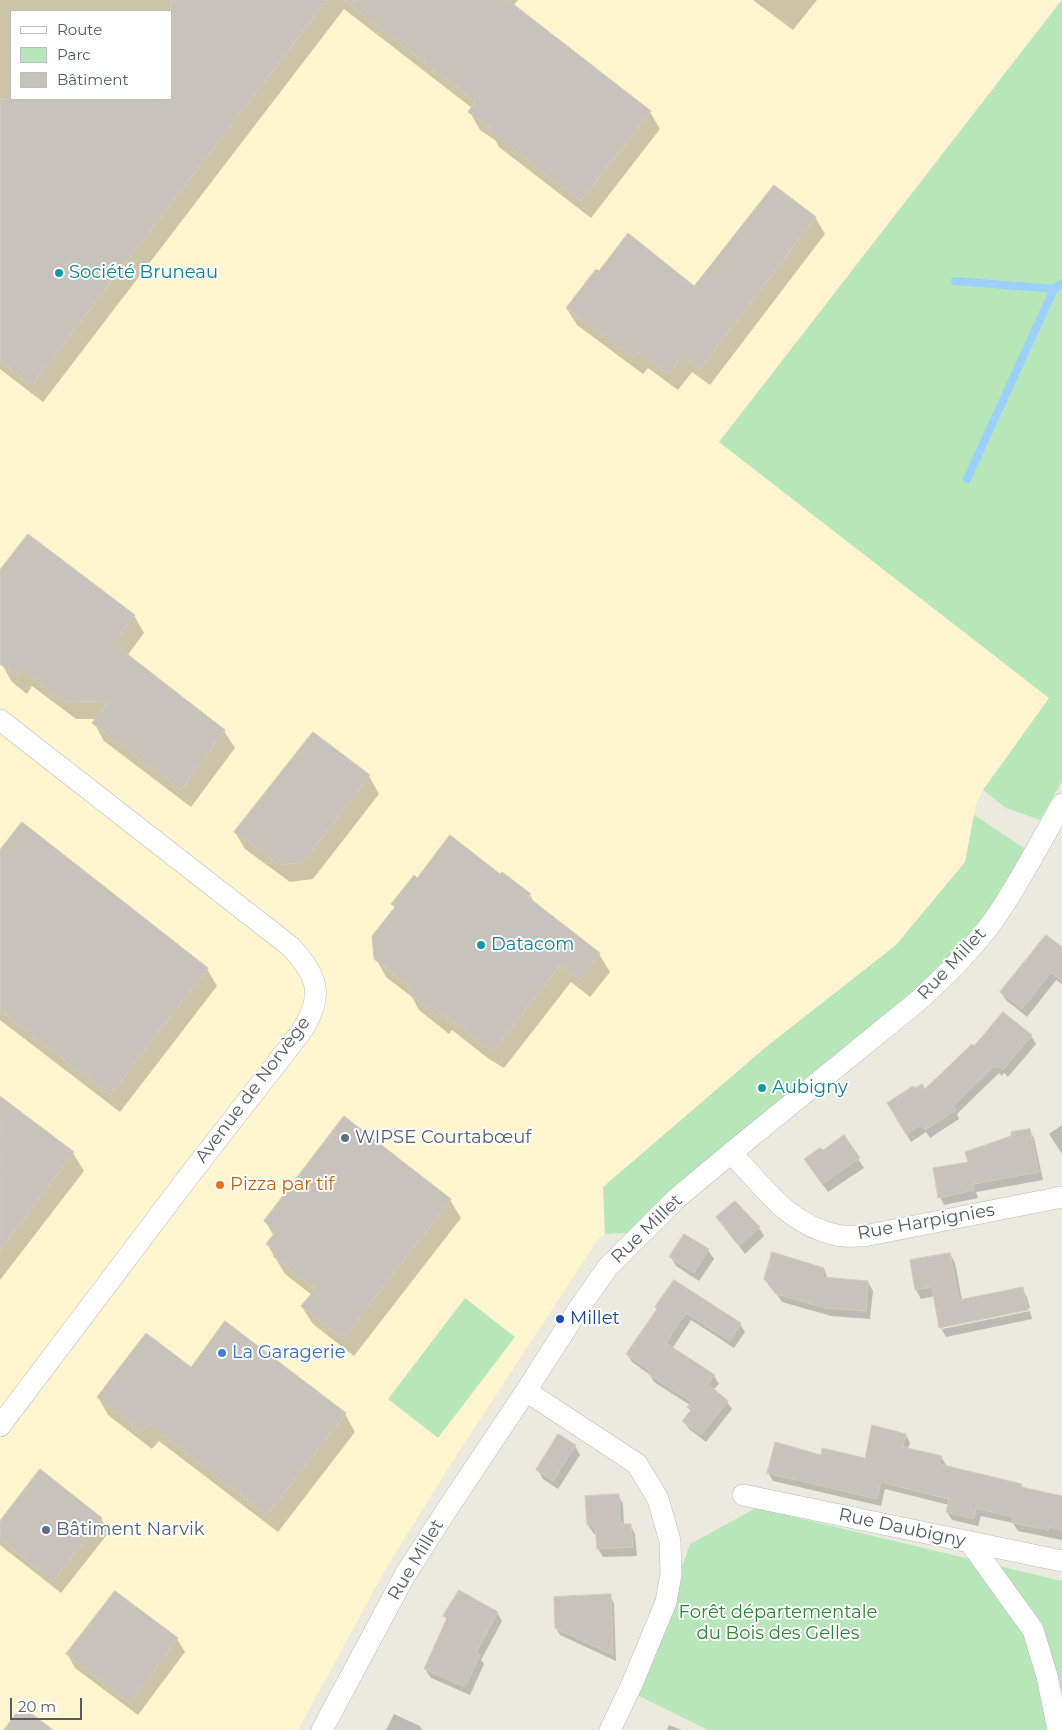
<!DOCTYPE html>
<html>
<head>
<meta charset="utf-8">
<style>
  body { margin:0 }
  #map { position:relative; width:1062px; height:1730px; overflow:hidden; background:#eceade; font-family:Montserrat,sans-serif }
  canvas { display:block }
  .legend { position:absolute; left:10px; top:10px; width:162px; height:90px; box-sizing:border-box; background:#fff; border:1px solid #bcbdc0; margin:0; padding:6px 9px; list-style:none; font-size:15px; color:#575b61 }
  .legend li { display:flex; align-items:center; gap:10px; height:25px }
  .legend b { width:25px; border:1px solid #bcbdc0 }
  .scale { position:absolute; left:10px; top:1698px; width:72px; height:22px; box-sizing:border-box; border:2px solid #575b61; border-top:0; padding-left:6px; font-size:15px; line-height:18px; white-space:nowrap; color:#575b61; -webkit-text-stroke:4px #fff; paint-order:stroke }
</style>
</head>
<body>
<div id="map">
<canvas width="1062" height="1730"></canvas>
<ul class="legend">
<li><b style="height:6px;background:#fff"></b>Route</li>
<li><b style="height:14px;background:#b7e7b9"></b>Parc</li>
<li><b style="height:14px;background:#c7c3bb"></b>Bâtiment</li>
</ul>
<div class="scale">20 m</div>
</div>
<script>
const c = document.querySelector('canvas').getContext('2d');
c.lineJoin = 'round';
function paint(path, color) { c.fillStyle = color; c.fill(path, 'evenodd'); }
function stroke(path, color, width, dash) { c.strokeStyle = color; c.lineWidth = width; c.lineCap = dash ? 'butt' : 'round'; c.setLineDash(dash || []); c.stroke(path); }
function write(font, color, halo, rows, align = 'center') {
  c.font = font + ' Montserrat,sans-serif'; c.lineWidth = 4; c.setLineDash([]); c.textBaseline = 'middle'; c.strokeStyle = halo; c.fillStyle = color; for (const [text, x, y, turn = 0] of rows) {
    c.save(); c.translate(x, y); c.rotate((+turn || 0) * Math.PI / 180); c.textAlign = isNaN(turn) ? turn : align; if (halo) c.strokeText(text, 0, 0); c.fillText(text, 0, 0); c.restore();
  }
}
paint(new Path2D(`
  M0,0h1061l-342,442 331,257 -67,91 -7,13 -11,59 -69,83 -130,102 -163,140 2,47 -7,5 -144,220 -68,109 -88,162h-298zM11,11h160v88h-160z`), '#fff6d0');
paint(new Path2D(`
  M1062,0v781l-22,39 -34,-12 -23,-18 66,-92 -330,-256z
  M974,815l53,35 -33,54 -39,51 -37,37 -291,241 -22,1 -2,-47 163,-140 130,-102 69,-83z
  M465,1298l50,39 -77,101 -50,-39z
  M756,1508l306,73v149h-354l-71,-35 53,-151z`), '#b7e7b9');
paint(new Path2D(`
  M0,0h518l-5,6 137,106 10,17 -69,89 -92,-71 -4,-7 -15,-10 -10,-18 2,-4 -128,-99 -301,393 -43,-33zM11,11h160v88h-160z
  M753,0h64l-24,30z
  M815,217l10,17 -115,151 -18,-13 -14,18 -30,-22 -5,6 -66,-49 -10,-16 127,-21z
  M0,572l134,43 10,18 -17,23 97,75 11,17 -44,59 -87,-66 -10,-18 3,-4h-21l-44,-33 -5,8 -15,-12 -12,-21z
  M369,776l10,18 -66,85 -23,3 -45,-33 -10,-17z
  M0,852l207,117 10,17 -97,126 -120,-92z
  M500,876l30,19 5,9 64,50 11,18 -20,25 -19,-15 -67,86 -15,-9 -37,-29 -3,4 -30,-24 -7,-13 -26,-20 -10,-18 20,-50 -3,-5 25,-25z
  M1062,949v35l-6,-4 -29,37 -21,-17 -5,-8z
  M1031,1036l5,8 -28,33 -4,-4 -2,3 -3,-3 -42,41 2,5 -29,19 -4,-6 -15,10 -22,-38 36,-13 49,-44z
  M0,1097l73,56 11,18 -84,109z
  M344,1118l106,82 11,18 -107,138 -41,-32 -11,-17 10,-12 -27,-21 -18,-30 7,-8 -9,-15z
  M1062,1125v29l-13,-20z
  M1029,1130l5,8 9,42 -67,12 2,6 -34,7 -4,-8 29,-34z
  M844,1137l20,31 -36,24 -17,-24 11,-16z
  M723,1225l36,3 5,8 -19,18z
  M684,1236l24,14 6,9 -15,22 -23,-15 -5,-9z
  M950,1254l5,9 7,37 60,-12 5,9 3,11 -88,19v2l88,-18 2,8 -86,18 -5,-9 -6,-32 -14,3 -5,-9 -5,-29z
  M824,1269l4,10 40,3 5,9 -3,28 -39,-3 -49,-14 -16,-23z
  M674,1281l66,43 5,8 -11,16 -43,-28 -19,29 42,27 5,8 -6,6 14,12 5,7 -26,33 -17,-13 -5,-7 7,-10 -3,-5 2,-2 -36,-23 -5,-8 -17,-12 -5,-8 31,-44z
  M226,1323l119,91 10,18 -77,100 -119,-91 -7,8 -44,-34 -10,-18 93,-28z
  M906,1435l4,8 -2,6 33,8 5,8 -1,2 76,18 2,4 39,9v42l-44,-9 -5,-8 -32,-7 -3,10 -26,-6 -5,-8 2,-7 -64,-16 -4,17 -108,-25 -5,-8 54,-16 44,2z
  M575,1446l5,9 -22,34 -15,-10 -5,-9z
  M618,1495l5,9 1,21h6l5,9 2,22 -34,1 -5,-8 -1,-15h-3l-6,-9z
  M101,1519l8,13 -48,61 -61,-48v-22z
  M610,1596l4,7 2,58 -56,-26 -4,-7z
  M497,1612l5,9 -21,39 3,4 -14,31 -39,-17 -6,-9 22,-49 -2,-4z
  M177,1639l8,13 -47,63 -63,-47 -7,-13z
  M394,1714l26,12 2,4h-36z
  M669,1725l13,5h-15z`), '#0003');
stroke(new Path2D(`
  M955,281l99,8
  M967,479l87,-190 8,-6`), '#9bd0ff', 8);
const building = new Path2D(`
  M171,0h156l-295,385 -32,-24v-262h171z
  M344,0h164l143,111 -70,90 -94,-72 2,-2 -21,-15 7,-10z
  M774,185l42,32 -116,152 -18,-13 -14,18 -30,-22 -5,6 -67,-50 30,-39 3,2 29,-38 66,53z
  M28,534l107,81 -22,28 112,87 -44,60 -89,-67 17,-22 -45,1 -42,-32 -5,7 -17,-13v-94z
  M313,732l57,43 -67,87 -24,3 -45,-33z
  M22,822l186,146 -98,127 -110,-84v-161z
  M450,835l50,39 2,-2 29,22 -3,3 72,56 -20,27 -19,-15 -68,86 -15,-10 -36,-28 -3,4 -31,-24 4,-5 -38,-29 -2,-23 23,-29 -4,-3 23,-29 3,3z
  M1046,935l16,12v34l-11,-9 -29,37 -22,-17z
  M1003,1012l29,23 -29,35 -4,-4 -2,2 -3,-2 -41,40 3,4 -31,20 -4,-5 -15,9 -19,-31 26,-17 2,2 7,-4 3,5 47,-45 2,2z
  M0,1096l74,56 -74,98z
  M344,1116l107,83 -108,140 -42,-33 14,-17 -42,-33 3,-4 -10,-8 10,-13 -12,-10z
  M1030,1129l9,43 -66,12 1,6 -36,8 -5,-30 35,-6 -3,-10 46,-16v-4z
  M844,1135l16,23 -38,26 -18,-25 16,-11 3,2z
  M735,1201l25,26 -21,19 -23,-29z
  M684,1234l25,15 -15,24 -25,-16z
  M772,1252l52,16 -2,9 46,4 -2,30 -40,-3 -50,-14 -12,-15z
  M950,1253l9,47 64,-13 5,23 -89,18 -7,-41 -17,3 -5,-30z
  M674,1280l67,43 -11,18 -44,-28 -20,30 49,32 -7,9 20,17 -27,34 -19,-14 9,-11 -4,-3 5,-5 -44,-28 2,-3 -24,-17 31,-45 -2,-2z
  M225,1321l121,92 -79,102 -119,-91 -7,8 -44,-35 49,-64 45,34z
  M872,1425l34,9 -3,13 39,9 -3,8 83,20 -1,3 41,9v34l-13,-3 -1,3 -36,-7 1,-6 -37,-9 -2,11 -28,-7 3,-13 -68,-17 -4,17 -110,-26 8,-31 46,13 1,-7 43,10z
  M558,1434l18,11 -23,36 -17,-11z
  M40,1469l62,49 -49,63 -53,-42v-18z
  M619,1494l1,30h11l2,23 -36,2 -2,-23 -8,-1 -2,-29z
  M459,1590l39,22 -22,41 4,2 -15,32 -41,-18 23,-51 -4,-2z
  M115,1591l63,47 -48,65 -64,-49z
  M611,1594l2,61 -58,-27 -1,-31z
  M22,1706l31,24h-49z`);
paint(building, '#c7c3bb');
stroke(building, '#d1cbbc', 1);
const street = new Path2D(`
  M0,720l291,227c28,30 33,50 10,85l-109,140 -192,254
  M731,1153c33,33 56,72 106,82 8,2 18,1 27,1l198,-39
  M526,1391l111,73 21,35 12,42 1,33 -5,28 -34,82 -22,46
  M743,1495l319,66
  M969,1541l64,89 14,46 11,54
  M322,1730l83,-155 39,-61 82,-123 55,-86 27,-38 69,-69 54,-45 187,-152c28,-26 56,-53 78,-84 24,-36 45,-75 66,-113`);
stroke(street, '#b7b9bf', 22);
stroke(street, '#fff', 21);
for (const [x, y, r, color] of [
  [59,273,5,"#0f9aa8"],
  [481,945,5,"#0f9aa8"],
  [762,1088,5,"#0f9aa8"],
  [345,1138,5,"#5c6f8a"],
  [220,1185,5,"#e8710a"],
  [560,1319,5,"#1a4fb4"],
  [222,1353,5,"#3f7fe0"],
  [46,1530,5,"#5c6f8a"]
]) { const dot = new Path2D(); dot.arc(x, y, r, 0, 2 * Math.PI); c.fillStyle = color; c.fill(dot); stroke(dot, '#fff', 2); }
write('18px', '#0d838f', '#fff', [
  ["Société Bruneau",69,273],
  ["Datacom",491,945],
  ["Aubigny",772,1088]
], 'left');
write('18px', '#575b61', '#fff', [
  ["Rue Millet",952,964,-47],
  ["Avenue de Norvège",253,1090,-53],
  ["Rue Harpignies",926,1222,-10],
  ["Rue Millet",647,1229,-44],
  ["Rue Daubigny",902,1528,12],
  ["Rue Millet",416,1560,-59]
]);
write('18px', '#4e5e75', '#fff', [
  ["WIPSE Courtabœuf",355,1138],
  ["Bâtiment Narvik",56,1530]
], 'left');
write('18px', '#c56008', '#fff', [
  ["Pizza par tif",230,1185]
], 'left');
write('18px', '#164399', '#fff', [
  ["Millet",570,1319]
], 'left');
write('18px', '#366cbe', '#fff', [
  ["La Garagerie",232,1353]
], 'left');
write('18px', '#2d8433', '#fff', [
  ["Forêt départementale",778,1613],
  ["du Bois des Gelles",778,1634]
]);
</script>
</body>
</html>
